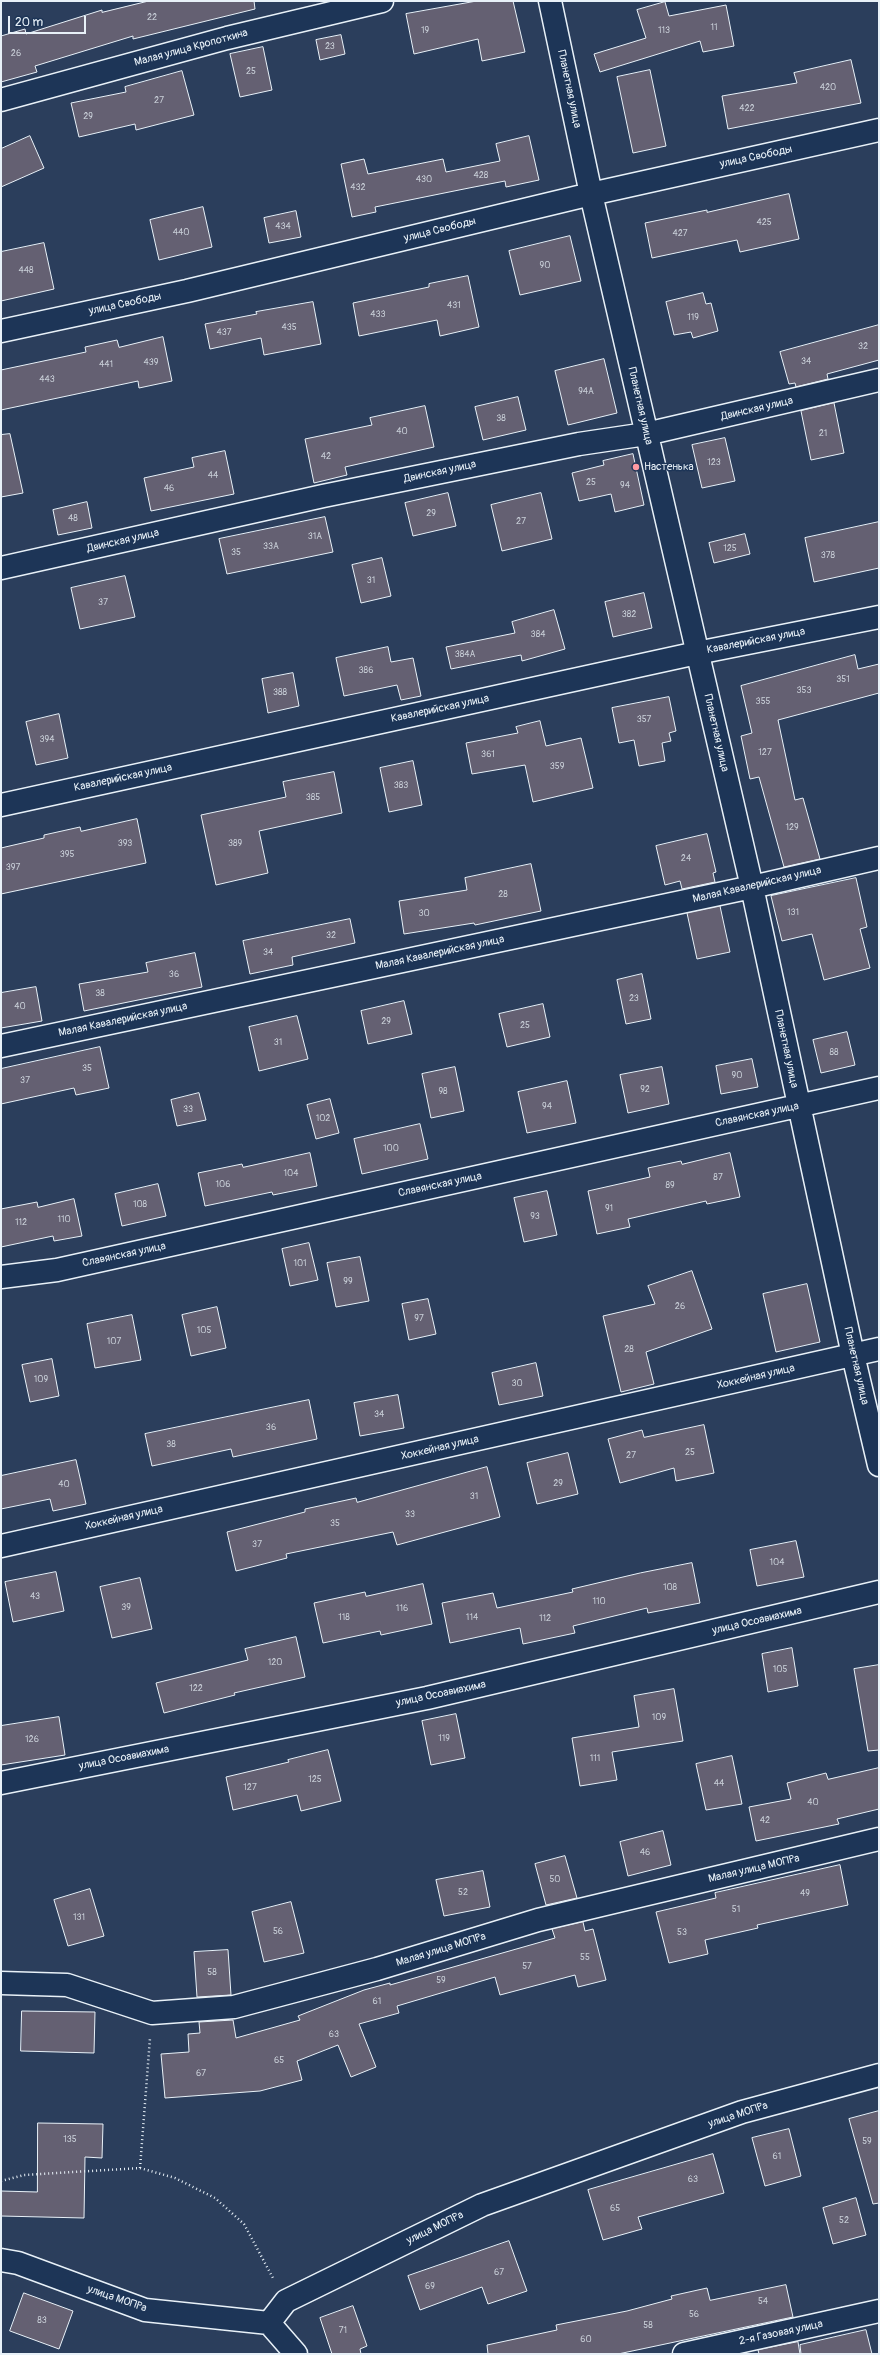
<!DOCTYPE html>
<html>
<head>
<meta charset="utf-8">
<style>
  body { margin:0 }
  #map { position:relative; width:880px; height:2355px; overflow:hidden; background:#2b3e5c; font-family:Pangolin,sans-serif }
  canvas { display:block }
  .frame { position:absolute; inset:0; border:2px solid #e8f1f8; pointer-events:none }
  .scale { position:absolute; left:8px; top:16px; width:78px; height:18px; box-sizing:border-box; border:2px solid #e8f1f8; border-top:0; padding-left:5px; font-size:12px; line-height:14px; white-space:nowrap; color:#e8f1f8; -webkit-text-stroke:3px #1d3557; paint-order:stroke }
</style>
</head>
<body>
<div id="map">
<canvas width="880" height="2355"></canvas>
<div class="frame"></div>
<div class="scale">20 m</div>
</div>
<script>
const c = document.querySelector('canvas').getContext('2d');
c.lineJoin = 'round';
function paint(path, color) { c.fillStyle = color; c.fill(path, 'evenodd'); }
function stroke(path, color, width, dash) { c.strokeStyle = color; c.lineWidth = width; c.lineCap = dash ? 'butt' : 'round'; c.setLineDash(dash || []); c.stroke(path); }
function write(font, color, halo, rows, align = 'center') {
  c.font = font + ' Pangolin,sans-serif'; c.lineWidth = 3; c.setLineDash([]); c.textBaseline = 'middle'; c.strokeStyle = halo; c.fillStyle = color; for (const [text, x, y, turn = 0] of rows) {
    c.save(); c.translate(x, y); c.rotate((+turn || 0) * Math.PI / 180); c.textAlign = isNaN(turn) ? turn : align; if (halo) c.strokeText(text, 0, 0); c.fillText(text, 0, 0); c.restore();
  }
}
const building = new Path2D(`
  M149,1h105l1,8 -122,30v-3l-98,30 2,6 -36,10v-46l24,-7 1,5 76,-24v2z
  M477,1h36l12,51 -43,9 -4,-22 -64,15 -8,-40z
  M665,2l4,14 57,-11 8,41 -31,6 -3,-11 -100,31 -6,-18 52,-16 -9,-28z
  M341,35l4,19 -25,6 -4,-20z
  M263,47l9,43 -32,7 -10,-43z
  M851,60l10,43 -133,26 -6,-33 75,-13 -3,-10z
  M650,70l16,76 -33,7 -16,-76z
  M182,71l12,44 -58,15 -1,-6 -56,13 -8,-34 55,-11 -1,-5z
  M30,136l14,32 -43,19v-38z
  M529,136l10,44 -33,7 -1,-6 -36,7 -94,19 1,5 -24,5 -11,-53 23,-5 4,15 75,-15 3,13 54,-11 -4,-17z
  M789,194l10,45 -59,13 -3,-12 -85,18 -7,-35 62,-13v2z
  M203,207l9,40 -53,13 -9,-40z
  M296,211l5,26 -32,6 -5,-25z
  M570,236l11,45 -61,14 -11,-44z
  M44,243l10,46 -53,12v-49z
  M468,276l11,51 -39,9 -3,-16 -78,16 -6,-33 76,-16v-3z
  M703,293l3,11 5,-1 7,28 -25,7 -2,-6 -17,3 -8,-33z
  M313,302l8,42 -57,11 -3,-17 -51,11 -5,-25 52,-10 -1,-2z
  M879,325v35l-52,14 1,5 -32,8 -1,-4 -6,1 -9,-32z
  M163,337l9,44 -33,7 -1,-7 -137,29v-40l85,-18 -1,-5 32,-7 2,7z
  M604,359l13,54 -49,12 -13,-54z
  M518,397l8,33 -43,10 -8,-33z
  M834,403l10,50 -33,7 -10,-49z
  M425,406l9,41 -89,20 2,8 -33,8 -9,-44 67,-14 -2,-7z
  M10,434l13,59 -22,4v-62z
  M725,438l10,43 -33,7 -10,-43z
  M225,451l9,43 -83,17 -7,-33 50,-11 -2,-9z
  M633,454l11,51 -29,7 -4,-18 -32,7 -7,-28 32,-8 -1,-4z
  M448,493l8,33 -43,10 -8,-33z
  M541,493l11,46 -50,12 -11,-46z
  M87,502l5,26 -34,7 -5,-25z
  M325,517l8,35 -106,22 -8,-35z
  M879,522v46l-65,14 -9,-44z
  M745,534l5,20 -36,9 -5,-20z
  M382,558l9,38 -30,7 -9,-38z
  M125,576l10,41 -55,12 -9,-41z
  M644,593l8,35 -39,9 -8,-35z
  M554,610l11,39 -43,12 -1,-6 -70,14 -5,-22 69,-14 -3,-11z
  M388,647l3,15 22,-4 8,38 -20,4 -4,-15 -53,11 -8,-38z
  M855,655l3,14 21,-5v29l-101,27 17,80 8,-2 17,61 -36,8 -25,-90 -9,2 -9,-43 11,-3 -11,-47z
  M293,673l6,33 -31,7 -6,-34z
  M669,697l7,34 -7,2 2,8 -9,2 3,18 -26,5 -5,-26 -15,3 -7,-35z
  M59,714l9,44 -32,7 -10,-43z
  M540,721l6,25 35,-8 12,50 -60,14 -8,-37 -53,9 -6,-31 52,-10 -2,-6z
  M413,761l9,44 -33,7 -9,-44z
  M334,772l8,41 -83,18 9,42 -52,12 -15,-70 85,-18 -3,-15z
  M137,819l9,44 -145,31v-46l43,-10v-3l36,-8 1,4z
  M707,834l9,38 -3,1 2,9 -33,7 -2,-8 -15,4 -9,-39z
  M531,864l10,47 -66,14 -1,-2 -70,11 -5,-33 68,-11 -2,-12z
  M856,878l11,49 -7,2 10,39 -46,12 -12,-46 -30,7 -11,-45z
  M720,906l10,46 -33,7 -10,-46z
  M350,919l5,24 -63,14 1,8 -43,9 -7,-33z
  M195,953l7,34 -118,24 -5,-27 69,-12 -2,-9z
  M642,974l9,45 -25,5 -9,-44z
  M36,987l6,34 -41,7v-35z
  M404,1001l8,33 -44,10 -7,-33z
  M543,1004l7,33 -43,10 -8,-33z
  M297,1016l11,43 -49,12 -10,-44z
  M847,1032l8,33 -34,8 -8,-33z
  M100,1047l9,41 -33,7 -2,-7 -73,16v-35z
  M752,1059l6,28 -37,7 -5,-28z
  M455,1067l9,44 -33,7 -9,-44z
  M662,1067l7,37 -41,9 -8,-38z
  M567,1081l9,42 -49,10 -9,-41z
  M199,1093l7,27 -29,6 -6,-26z
  M330,1099l9,34 -23,6 -9,-34z
  M420,1124l8,35 -66,15 -8,-35z
  M310,1153l7,33 -44,9 -1,-3 -67,14 -7,-33 44,-9 1,3z
  M730,1153l10,44 -33,7 -1,-3 -78,18 2,8 -33,7 -9,-43 62,-14 -2,-9 33,-7 1,3z
  M158,1184l8,32 -44,10 -7,-32z
  M547,1191l10,44 -33,7 -10,-44z
  M74,1199l8,37 -28,5 -1,-5 -52,11v-38l36,-7 1,5z
  M309,1243l9,37 -28,6 -8,-37z
  M360,1257l9,44 -33,6 -9,-44z
  M692,1271l20,58 -66,23 8,32 -33,8 -18,-76 52,-12 -7,-18z
  M807,1284l13,58 -44,10 -13,-58z
  M428,1299l8,35 -27,6 -7,-36z
  M217,1307l9,41 -35,8 -9,-41z
  M132,1315l9,45 -46,8 -8,-44z
  M52,1359l7,37 -29,6 -8,-37z
  M536,1363l7,33 -44,9 -7,-32z
  M398,1395l6,33 -44,8 -6,-33z
  M309,1400l8,39 -84,18 -2,-8 -79,17 -7,-32z
  M704,1425l10,48 -38,8 -2,-13 -54,15 -12,-44 34,-9 2,7z
  M568,1453l10,41 -41,10 -10,-41z
  M76,1460l10,44 -33,7 -3,-12 -49,10v-33z
  M487,1467l13,50 -103,28 -4,-13 -107,22 1,4 -51,13 -9,-39 78,-20v-3l51,-11 1,4z
  M796,1541l8,36 -47,9 -7,-36z
  M692,1563l8,40 -52,10 -1,-5 -74,18 2,7 -52,11 -3,-16 -70,15 -8,-40 51,-10 4,15 76,-16 -1,-3 68,-16z
  M56,1572l8,39 -51,11 -8,-40z
  M140,1578l12,51 -40,9 -12,-51z
  M423,1584l9,40 -51,11 -1,-4 -57,12 -9,-40 51,-11 1,4z
  M296,1637l9,40 -71,16 1,2 -71,18 -8,-30 92,-23 -3,-11z
  M792,1648l6,38 -30,6 -6,-38z
  M879,1665v85l-11,1 -14,-82z
  M674,1689l9,52 -71,11 5,28 -37,6 -8,-48 67,-11 -5,-31z
  M456,1714l9,44 -34,7 -9,-44z
  M59,1717l6,38 -64,10v-39z
  M328,1750l13,51 -40,10 -4,-16 -64,15 -7,-33 63,-15 -1,-2z
  M732,1756l10,48 -36,6 -10,-46z
  M879,1768v41l-42,10 2,5 -83,17 -7,-34 42,-8 -4,-16 39,-10 2,6z
  M663,1831l8,34 -43,11 -8,-34z
  M565,1856l12,42 -31,7 -11,-41z
  M840,1865l8,40 -91,20 1,3 -53,12 3,14 -39,9 -13,-51 60,-14 -1,-5z
  M483,1871l7,36 -46,9 -8,-36z
  M90,1889l14,47 -36,10 -14,-46z
  M291,1902l13,51 -40,9 -12,-50z
  M583,1922l2,9 8,-2 13,51 -28,7 -3,-12 -75,20 -5,-18 -98,29 2,7 -40,11 17,43 -25,10 -13,-32 -41,16 5,19 -42,11 -95,7 -4,-44 28,-2 -1,-18 12,-1 -1,-11 34,-2 3,18 64,-18 -2,-4 66,-26 26,-7v2l165,-47 -3,-9z
  M228,1950l3,45 -34,2 -3,-45z
  M22,2011l73,1 -1,41 -73,-2z
  M879,2111v92l-6,1 -24,-85z
  M38,2123l65,1 -1,34 -17,-1 -1,61 -83,-2v-25l36,1z
  M789,2129l12,47 -36,10 -13,-48z
  M713,2154l11,39 -86,24 4,12 -39,11 -15,-50z
  M856,2198l10,37 -33,9 -10,-36z
  M509,2241l18,50 -39,13 -6,-17 -62,23 -12,-34z
  M786,2285l7,32 -175,37h-130l-1,-9 70,-15 -1,-5 71,-14 45,-12 -1,-3 36,-8 3,12z
  M24,2293l49,18 -14,38 -49,-18z
  M353,2306l14,40 -7,3 1,5h-29l-12,-36z
  M866,2330l6,24h-71l-1,-9z
  M798,2342l2,12h-41l-1,-4z`);
paint(building, '#646072');
stroke(building, '#e8f1f8', 1);
const minor = new Path2D(`
  M550,1l41,193 161,693 101,468 26,110
  M1,100l226,-62 155,-37
  M1,331l186,-40 404,-97 288,-64
  M1,568l322,-72 256,-52 67,-10 233,-54
  M1,805l696,-152 182,-36
  M1,1046l751,-159 127,-29
  M1,1277l56,-7 822,-182
  M1,1546l878,-197
  M1,1783l426,-85 452,-106
  M1,1983l66,2 85,28 82,-6 143,-38 161,-49 341,-81
  M1,2260l17,3 127,47 124,13 17,-22 196,-96 260,-93 137,-37
  M269,2323l27,31
  M684,2354l195,-43`);
stroke(minor, '#e8f1f8', 25);
stroke(new Path2D(`
  M140,2168l10,-130
  M1,2181l23,-6 116,-7 35,10 40,20 29,26 30,56`), '#e8f1f8', 2.5, [1, 3]);
stroke(minor, '#1d3557', 22);
for (const [x, y, r, color] of [
  [636,467,4,"#ff9aa2"]
]) { const dot = new Path2D(); dot.arc(x, y, r, 0, 2 * Math.PI); c.fillStyle = color; c.fill(dot); stroke(dot, '#1d3557', 1.5); }
write('9px', '#c7cdd6', null, [
  ["22",152,18],
  ["11",714,28],
  ["19",425,31],
  ["113",664,31],
  ["23",330,47],
  ["26",16,54],
  ["25",251,72],
  ["420",828,88],
  ["27",159,101],
  ["422",747,109],
  ["29",88,117],
  ["428",481,176],
  ["430",424,180],
  ["432",358,188],
  ["425",764,223],
  ["434",283,227],
  ["440",181,233],
  ["427",680,234],
  ["90",545,266],
  ["448",26,271],
  ["431",454,306],
  ["433",378,315],
  ["119",693,318],
  ["435",289,328],
  ["437",224,333],
  ["32",863,347],
  ["34",806,362],
  ["439",151,363],
  ["441",106,365],
  ["443",47,380],
  ["94А",586,392],
  ["38",501,419],
  ["40",402,432],
  ["21",823,434],
  ["42",326,457],
  ["123",714,463],
  ["44",213,476],
  ["25",591,483],
  ["94",625,486],
  ["46",169,489],
  ["29",431,514],
  ["48",73,519],
  ["27",521,522],
  ["31А",315,537],
  ["33А",271,547],
  ["125",730,549],
  ["35",236,553],
  ["378",828,556],
  ["31",371,581],
  ["37",103,603],
  ["382",629,615],
  ["384",538,635],
  ["384А",465,655],
  ["386",366,671],
  ["351",843,680],
  ["353",804,691],
  ["388",280,693],
  ["355",763,702],
  ["357",644,720],
  ["394",47,740],
  ["127",765,753],
  ["361",488,755],
  ["359",557,767],
  ["383",401,786],
  ["385",313,798],
  ["129",792,828],
  ["393",125,844],
  ["389",235,844],
  ["395",67,855],
  ["24",686,859],
  ["397",13,868],
  ["28",503,895],
  ["131",793,913],
  ["30",424,914],
  ["32",331,936],
  ["34",268,953],
  ["36",174,975],
  ["38",100,994],
  ["23",634,999],
  ["40",20,1007],
  ["29",386,1022],
  ["25",525,1026],
  ["31",278,1043],
  ["88",834,1053],
  ["35",87,1069],
  ["90",737,1076],
  ["37",25,1081],
  ["92",645,1090],
  ["98",443,1092],
  ["94",547,1107],
  ["33",188,1110],
  ["102",323,1119],
  ["100",391,1149],
  ["104",291,1174],
  ["87",718,1178],
  ["106",223,1185],
  ["89",670,1186],
  ["108",140,1205],
  ["91",609,1209],
  ["93",535,1217],
  ["110",64,1220],
  ["112",21,1223],
  ["101",300,1264],
  ["99",348,1282],
  ["26",680,1307],
  ["97",419,1319],
  ["105",204,1331],
  ["107",114,1342],
  ["28",629,1350],
  ["109",41,1380],
  ["30",517,1384],
  ["34",379,1415],
  ["36",271,1428],
  ["38",171,1445],
  ["25",690,1453],
  ["27",631,1456],
  ["29",558,1484],
  ["40",64,1485],
  ["31",474,1497],
  ["33",410,1515],
  ["35",335,1524],
  ["37",257,1545],
  ["104",777,1563],
  ["108",670,1588],
  ["43",35,1597],
  ["110",599,1602],
  ["39",126,1608],
  ["116",402,1609],
  ["118",344,1618],
  ["114",472,1618],
  ["112",545,1619],
  ["120",275,1663],
  ["105",780,1670],
  ["122",196,1689],
  ["109",659,1718],
  ["119",444,1739],
  ["126",32,1740],
  ["111",595,1759],
  ["125",315,1780],
  ["44",719,1784],
  ["127",250,1788],
  ["40",813,1803],
  ["42",765,1821],
  ["46",645,1853],
  ["50",555,1880],
  ["52",463,1893],
  ["49",805,1894],
  ["51",736,1910],
  ["131",79,1918],
  ["56",278,1932],
  ["53",682,1933],
  ["55",585,1958],
  ["57",527,1967],
  ["58",212,1973],
  ["59",441,1981],
  ["61",377,2002],
  ["63",334,2035],
  ["65",279,2061],
  ["67",201,2074],
  ["135",70,2140],
  ["59",867,2142],
  ["61",777,2157],
  ["63",693,2180],
  ["65",615,2209],
  ["52",844,2221],
  ["67",499,2273],
  ["69",430,2287],
  ["54",763,2302],
  ["56",694,2315],
  ["83",42,2321],
  ["58",648,2326],
  ["71",343,2331],
  ["60",586,2340]
]);
write('11px', '#e8f1f8', '#1d3557', [
  ["Малая улица Кропоткина",191,48,-15],
  ["Планетная улица",569,89,78],
  ["улица Свободы",756,157,-12],
  ["улица Свободы",440,230,-14],
  ["улица Свободы",125,304,-12],
  ["Планетная улица",640,406,77],
  ["Двинская улица",757,409,-13],
  ["Двинская улица",440,472,-12],
  ["Двинская улица",123,541,-13],
  ["Кавалерийская улица",756,641,-11],
  ["Кавалерийская улица",440,709,-12],
  ["Планетная улица",716,733,77],
  ["Кавалерийская улица",123,778,-12],
  ["Малая Кавалерийская улица",757,885,-13],
  ["Малая Кавалерийская улица",440,953,-12],
  ["Малая Кавалерийская улица",123,1020,-12],
  ["Планетная улица",786,1049,78],
  ["Славянская улица",757,1115,-12],
  ["Славянская улица",440,1185,-12],
  ["Славянская улица",124,1255,-12],
  ["Планетная улица",856,1366,77],
  ["Хоккейная улица",756,1377,-13],
  ["Хоккейная улица",440,1448,-13],
  ["Хоккейная улица",124,1518,-13],
  ["улица Осоавиахима",757,1621,-13],
  ["улица Осоавиахима",441,1694,-12],
  ["улица Осоавиахима",124,1758,-11],
  ["Малая улица МОПРа",754,1869,-13],
  ["Малая улица МОПРа",441,1950,-17],
  ["улица МОПРа",738,2115,-18],
  ["улица МОПРа",435,2228,-26],
  ["улица МОПРа",117,2299,19],
  ["2-я Газовая улица",781,2333,-12]
]);
write('11px', '#e8f1f8', '#1d3557', [
  ["Настенька",644,467]
], 'left');
</script>
</body>
</html>
